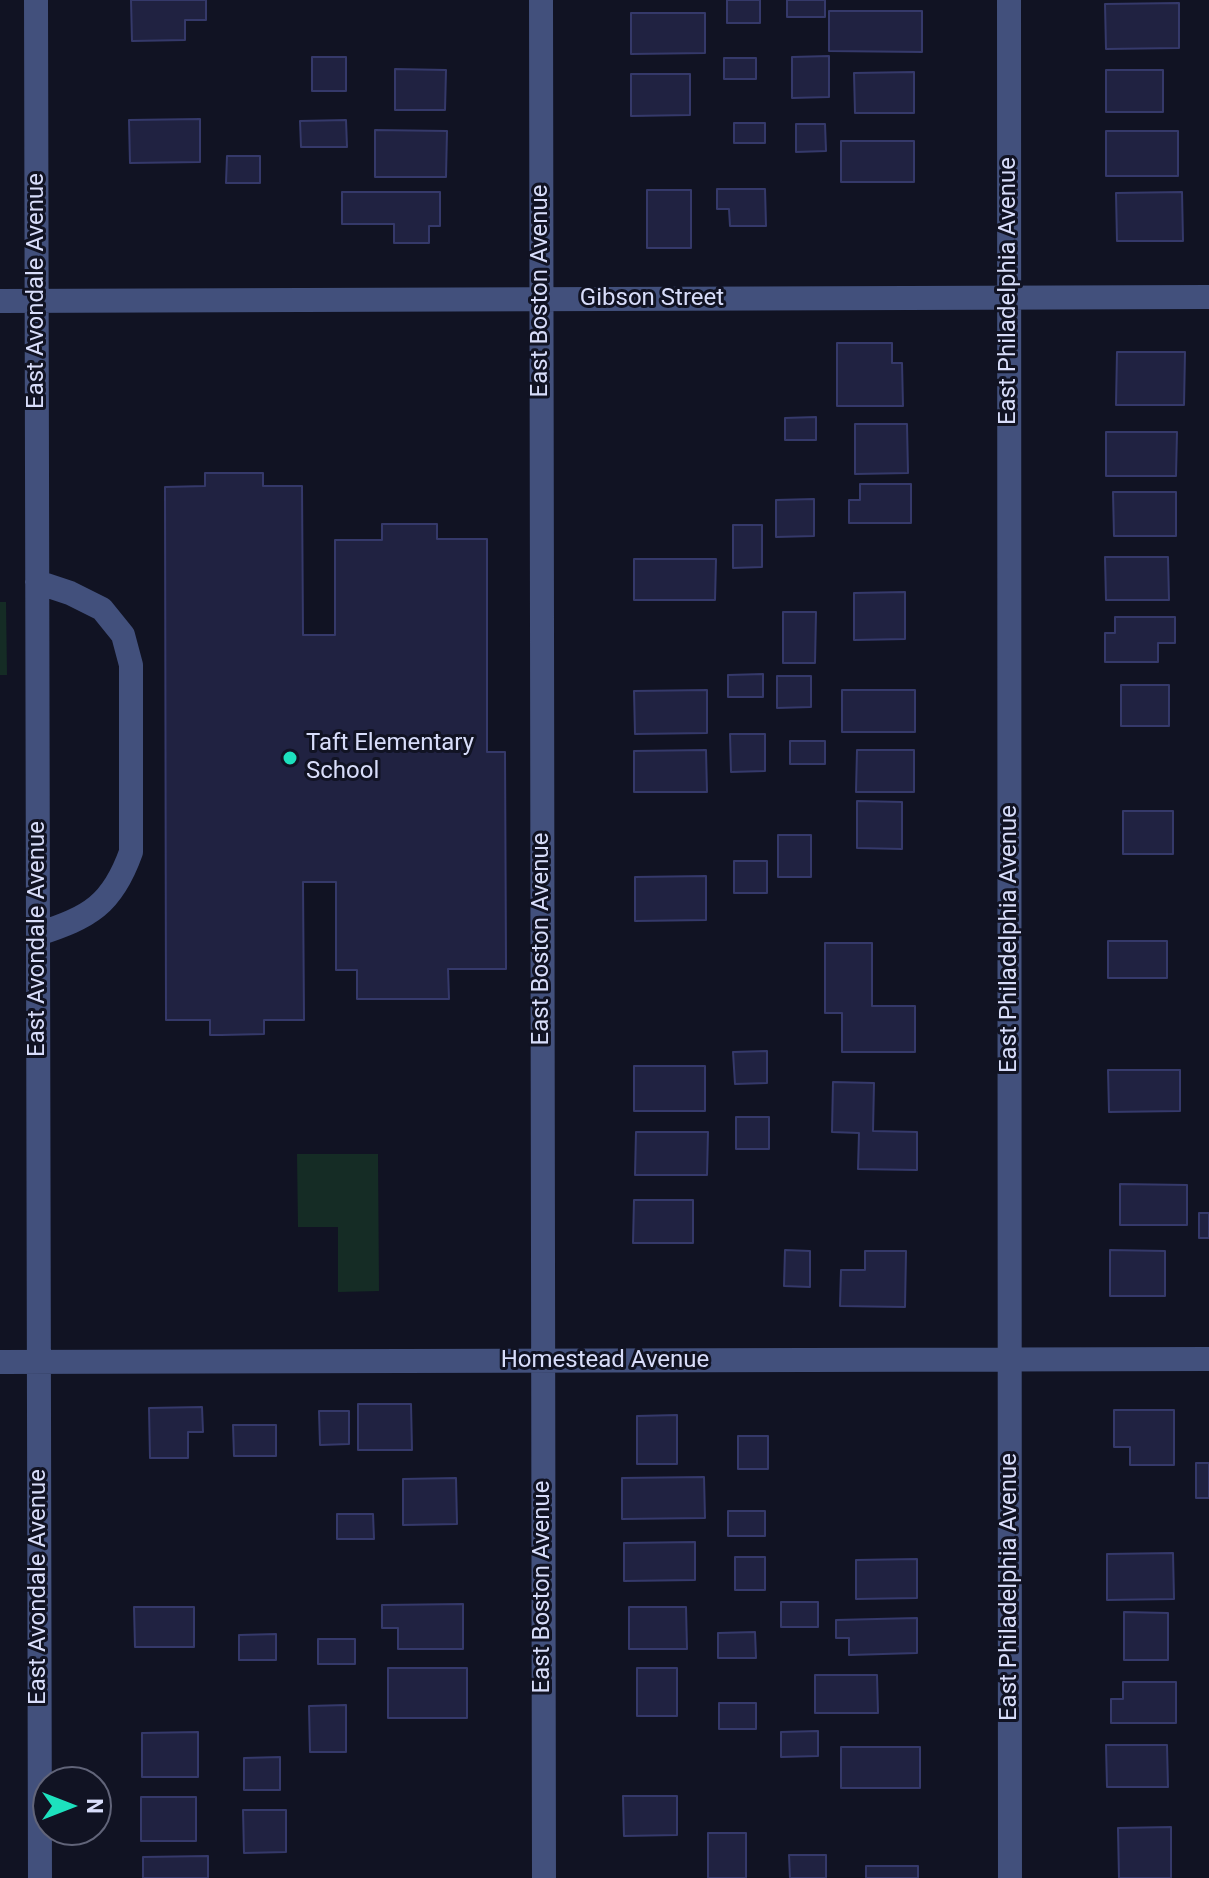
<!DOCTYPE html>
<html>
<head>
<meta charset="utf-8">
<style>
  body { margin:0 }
  #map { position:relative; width:1209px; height:1878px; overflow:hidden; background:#111323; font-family:Roboto,sans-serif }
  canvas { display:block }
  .north { position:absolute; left:32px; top:1766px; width:80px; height:80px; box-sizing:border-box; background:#111323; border:2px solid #616479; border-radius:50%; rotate:90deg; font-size:22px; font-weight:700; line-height:32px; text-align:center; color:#d8ddfa }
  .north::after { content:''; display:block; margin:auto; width:28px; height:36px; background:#1de1be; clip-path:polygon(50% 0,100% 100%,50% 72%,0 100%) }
</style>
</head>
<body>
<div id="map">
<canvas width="1209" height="1878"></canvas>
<div class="north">N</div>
</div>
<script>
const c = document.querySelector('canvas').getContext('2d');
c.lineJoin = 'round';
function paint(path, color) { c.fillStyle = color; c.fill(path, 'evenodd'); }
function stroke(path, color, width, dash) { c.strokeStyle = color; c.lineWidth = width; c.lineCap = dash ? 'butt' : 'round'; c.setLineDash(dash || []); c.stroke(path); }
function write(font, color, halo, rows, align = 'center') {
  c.font = font + ' Roboto,sans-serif'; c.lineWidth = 6; c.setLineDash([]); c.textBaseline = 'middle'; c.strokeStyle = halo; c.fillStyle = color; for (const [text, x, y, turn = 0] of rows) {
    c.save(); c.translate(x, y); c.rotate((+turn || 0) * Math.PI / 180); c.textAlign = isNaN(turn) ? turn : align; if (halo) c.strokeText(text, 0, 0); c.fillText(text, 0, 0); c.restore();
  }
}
paint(new Path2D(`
  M0,602h6l1,73h-7z
  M297,1154h81l1,137 -41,1v-65h-40z`), '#152c25');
const building = new Path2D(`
  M131,0h75v20h-21v20l-53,1z
  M727,0h33v23h-33z
  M787,0h38v17h-38z
  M1179,3v45l-73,1 -1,-45z
  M829,11h93v41l-93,-1z
  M631,13h74v40l-74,1z
  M829,56v41l-37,1v-41z
  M312,57h34v34h-34z
  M724,58h32v21h-32z
  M395,69l51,1 -1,40h-50z
  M1106,70h57v42h-57z
  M914,72v41h-59l-1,-40z
  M631,74h59v41l-59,1z
  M200,119v43l-70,1 -1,-43z
  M346,120l1,27h-46l-1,-26z
  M734,123h31v20h-31z
  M796,124h29l1,27 -30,1z
  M375,130l72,1 -1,46h-71z
  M1106,131h72v45h-72z
  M841,141h73v41h-73z
  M227,156h33v27h-34z
  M717,189h48l1,37h-36l-1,-17h-12z
  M647,190h44v58h-44z
  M342,192h98v34h-11v17h-35v-19h-52z
  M1182,192l1,49h-66l-1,-48z
  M837,343h55v20h10l1,43h-66z
  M1117,352h68l-1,53h-68z
  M816,417v23h-31v-22z
  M855,424h52l1,49 -53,1z
  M1106,432h71l-1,44h-70z
  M205,473h58v13h39l1,149h32v-95h47v-16h55v15h50v213h18l1,217h-58l1,30h-92v-29h-21v-88h-33l1,138h-40v14l-43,1h-11v-15h-44l-1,-533 40,-1z
  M860,484h51v39h-62v-23h11z
  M1113,492h63v44h-62z
  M814,499v37l-38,1v-37z
  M733,525h29v42l-29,1z
  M1105,557h63l1,43h-63z
  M634,559h82l-1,41h-81z
  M905,592v47l-51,1v-47z
  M783,612h33l-1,51h-32z
  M1115,617h60v26h-17v19h-53v-29h10z
  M763,674v23h-35v-22z
  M777,676h34v31l-34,1z
  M1121,685h48v41h-48z
  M707,690v43l-72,1 -1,-43z
  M842,690h73v42h-73z
  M730,734h35v37l-34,1z
  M790,741h35v23h-35z
  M706,750l1,42h-73v-41z
  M857,750h57v42h-58z
  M857,801l45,1v47l-45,-1z
  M1123,811h50v43h-50z
  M778,835h33v42h-33z
  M734,861h33v32h-33z
  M706,876v44l-71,1v-44z
  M1108,941h59v37h-59z
  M825,943h47v63h43v46h-73v-39h-17z
  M767,1051v32l-32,1 -2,-32z
  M634,1066h71v45h-71z
  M1108,1070h72v41l-71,1z
  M833,1082l41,1 -1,48 44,1v38l-59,-1 1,-36 -27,-1z
  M736,1117h33v32h-33z
  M636,1132h72l-1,43h-72z
  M1120,1184l67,1v40h-67z
  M634,1200h59v43h-60z
  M1199,1213h10v25h-10z
  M785,1250l25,1v36l-26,-1z
  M1110,1250l55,1v45h-55z
  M865,1251h41l-1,56 -65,-1 1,-36h24z
  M358,1404h53l1,46h-54z
  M202,1407l1,25h-15v26h-38l-1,-50z
  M1114,1410h60v55h-44v-18h-16z
  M319,1411h30v33l-29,1z
  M677,1415v49h-40v-48z
  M233,1425h43v31h-42z
  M738,1436h30v33h-30z
  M1196,1463h13v35h-13z
  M704,1477l1,41 -83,1v-41z
  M456,1478l1,46 -54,1v-46z
  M728,1511h37v25h-37z
  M337,1514h36l1,25h-37z
  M695,1542v38l-71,1v-38z
  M1173,1553l1,46 -67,1v-46z
  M735,1557h30v33h-30z
  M917,1559v39l-61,1v-39z
  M781,1602h37v25h-37z
  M463,1604v45h-65v-21h-16v-23z
  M134,1607h60v40h-59z
  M629,1607h57l1,42h-58z
  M1124,1612l44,1v47h-44z
  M917,1618v35l-68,2v-17h-13v-18z
  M755,1632l1,26h-38v-25z
  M276,1634v26h-37v-25z
  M318,1639h37v25h-37z
  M388,1668h79v50h-79z
  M637,1668h40v48h-40z
  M815,1675h62l1,38h-63z
  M1123,1682h53v41h-65v-24h12z
  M719,1703h37v26h-37z
  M346,1705v47h-36l-1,-46z
  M818,1731v25l-37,1v-25z
  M198,1732v45h-56v-44z
  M1106,1745h61l1,42h-61z
  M841,1747h79v41h-79z
  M280,1757v33h-36v-32z
  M623,1796h54v39l-53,1z
  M141,1797h55v44h-55z
  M243,1810h43v42l-42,1z
  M1171,1827v51h-52l-1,-50z
  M708,1833h38v45h-38z
  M789,1855h37v23h-36z
  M208,1856v22h-65v-21z
  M866,1866h52v12h-52z`);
paint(building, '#202241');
stroke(building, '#35396a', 2);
stroke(new Path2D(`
  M36,0l4,1878
  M541,0l3,1878
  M1009,0l1,1878
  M0,301l1209,-4
  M37,582l33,11 32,16 21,26 8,30v187c-19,53 -41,65 -93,82
  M0,1362l1209,-3`), '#42507c', 24);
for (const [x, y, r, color] of [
  [290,758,8,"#1de1be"]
]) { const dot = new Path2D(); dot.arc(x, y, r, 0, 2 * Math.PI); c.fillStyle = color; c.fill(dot); stroke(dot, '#111323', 3); }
write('24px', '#d8ddfa', '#111323', [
  ["East Avondale Avenue",37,291,-90],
  ["East Boston Avenue",541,291,-90],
  ["East Philadelphia Avenue",1009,291,-90],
  ["Gibson Street",652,299],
  ["East Avondale Avenue",38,939,-90],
  ["East Boston Avenue",542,939,-90],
  ["East Philadelphia Avenue",1010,939,-90],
  ["Homestead Avenue",605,1361],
  ["East Avondale Avenue",39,1587,-90],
  ["East Boston Avenue",543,1587,-90],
  ["East Philadelphia Avenue",1010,1587,-90]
]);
write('24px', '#d8ddfa', '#111323', [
  ["Taft Elementary",306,744],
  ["School",306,772]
], 'left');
</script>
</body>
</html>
